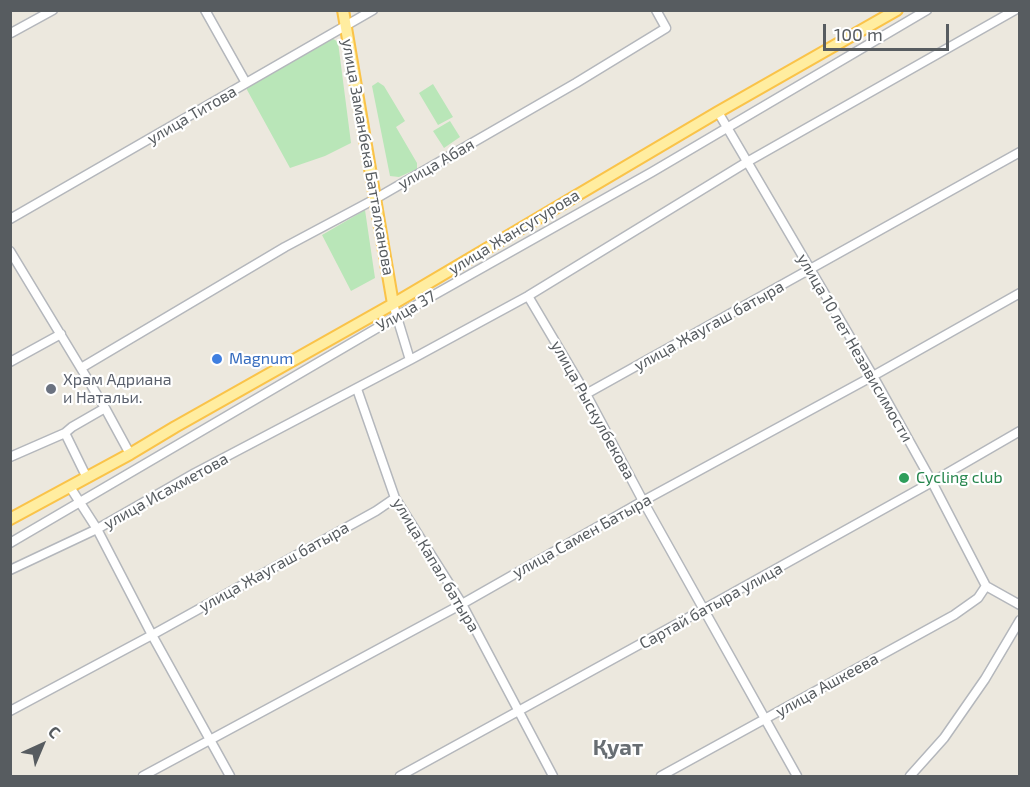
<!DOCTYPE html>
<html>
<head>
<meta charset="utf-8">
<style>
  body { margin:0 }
  #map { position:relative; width:1030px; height:787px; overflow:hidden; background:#ece8de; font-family:"Exo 2",sans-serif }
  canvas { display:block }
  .frame { position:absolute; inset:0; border:12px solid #575c60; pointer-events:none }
  .north { position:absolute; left:12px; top:715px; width:60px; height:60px; -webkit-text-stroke:4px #fff; paint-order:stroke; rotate:44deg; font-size:16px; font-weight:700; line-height:24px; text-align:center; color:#575c60 }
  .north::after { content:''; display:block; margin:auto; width:21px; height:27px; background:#575c60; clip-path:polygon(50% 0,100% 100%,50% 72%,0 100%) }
  .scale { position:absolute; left:823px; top:24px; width:126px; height:27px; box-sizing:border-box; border:3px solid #575c60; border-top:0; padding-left:8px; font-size:18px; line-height:21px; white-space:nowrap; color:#575c60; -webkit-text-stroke:4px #fff; paint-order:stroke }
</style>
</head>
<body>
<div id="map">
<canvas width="1030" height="787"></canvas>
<div class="frame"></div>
<div class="north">С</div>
<div class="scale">100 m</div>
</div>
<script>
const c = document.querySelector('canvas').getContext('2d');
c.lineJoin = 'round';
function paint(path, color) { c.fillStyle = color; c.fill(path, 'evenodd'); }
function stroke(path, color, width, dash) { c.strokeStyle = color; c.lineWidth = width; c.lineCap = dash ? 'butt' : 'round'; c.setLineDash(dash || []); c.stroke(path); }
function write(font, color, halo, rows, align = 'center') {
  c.font = font + ' "Exo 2",sans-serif'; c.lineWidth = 4.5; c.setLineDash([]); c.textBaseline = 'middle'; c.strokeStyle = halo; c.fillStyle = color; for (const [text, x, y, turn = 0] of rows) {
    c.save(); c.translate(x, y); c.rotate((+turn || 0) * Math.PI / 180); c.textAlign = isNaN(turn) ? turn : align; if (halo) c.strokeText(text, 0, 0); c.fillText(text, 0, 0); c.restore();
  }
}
paint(new Path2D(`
  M332,38l6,4 13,101 -26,13 -35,12 -44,-80z
  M378,82l6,4 21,35 -9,6 21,36v6l-18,8 -9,-1 -18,-90z
  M433,84l20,33 -15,8 -19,-32z
  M450,121l10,16 -16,11 -11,-17z
  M365,210l10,68 -24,13 -29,-56z`), '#b9e6b8');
const minor = new Path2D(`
  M205,10l41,73
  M11,33l42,-23
  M718,112l155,264 59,106 54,104 34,19
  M10,219l363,-209
  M10,251l95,157 -33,19 -7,6 22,45
  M528,296l58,98 57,107 154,275
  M410,360l118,-64 219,-134 268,-152
  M10,362l51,-28
  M81,368l204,-121 90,-48 201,-116 90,-55 -10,-18
  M357,389l38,109 67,106 91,172
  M586,394l434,-242
  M105,408l25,46
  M10,457l55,-24
  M10,543l415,-243 227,-128 275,-162
  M10,570l87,-41 -27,-42
  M10,711l142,-76 224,-124 19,-13
  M143,776l319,-172 181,-103 230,-125 147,-83
  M230,776l-78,-141 -55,-106 98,-56 215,-113 -17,-56
  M400,776l304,-167 228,-127 88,-51
  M661,776l293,-161 24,-17 8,-12
  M910,776l34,-38 41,-59 35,-59`);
const major = new Path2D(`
  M343,10l50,294
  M10,519l120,-65 45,-27 218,-123 325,-192 179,-102`);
stroke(minor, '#b4b7bc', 11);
stroke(major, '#fac349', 14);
stroke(minor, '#fff', 8);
stroke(major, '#ffeda0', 10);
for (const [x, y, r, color] of [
  [217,359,6,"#3f7fe0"],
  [51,389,6,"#6b7280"],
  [904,478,6,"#2e9e5b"]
]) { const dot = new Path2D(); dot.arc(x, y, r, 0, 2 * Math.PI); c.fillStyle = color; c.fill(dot); stroke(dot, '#fff', 2); }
write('16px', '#575c60', '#fff', [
  ["улица Титова",192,115,-30],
  ["улица Заманбека Батталханова",368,157,80],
  ["улица Абая",436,164,-30],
  ["улица Жансугурова",514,232,-31],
  ["Улица 37",406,311,-30],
  ["улица Жаугаш батыра",709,326,-29],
  ["улица 10 лет Независимости",855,348,60],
  ["улица Рыскулбекова",593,410,61],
  ["улица Исахметова",166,491,-29],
  ["улица Самен Батыра",582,536,-29],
  ["улица Капал батыра",436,565,59],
  ["улица Жаугаш батыра",274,567,-29],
  ["Сартай батыра улица",711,606,-29],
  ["улица Ашкеева",827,685,-29]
]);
write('16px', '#366cbe', '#fff', [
  ["Magnum",229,359]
], 'left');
write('16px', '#5b616d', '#fff', [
  ["Храм Адриана",63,380],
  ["и Натальи.",63,398]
], 'left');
write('16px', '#27864d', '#fff', [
  ["Cycling club",916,478]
], 'left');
write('bold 22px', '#686e73', '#fff', [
  ["Қуат",618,748]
]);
</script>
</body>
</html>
